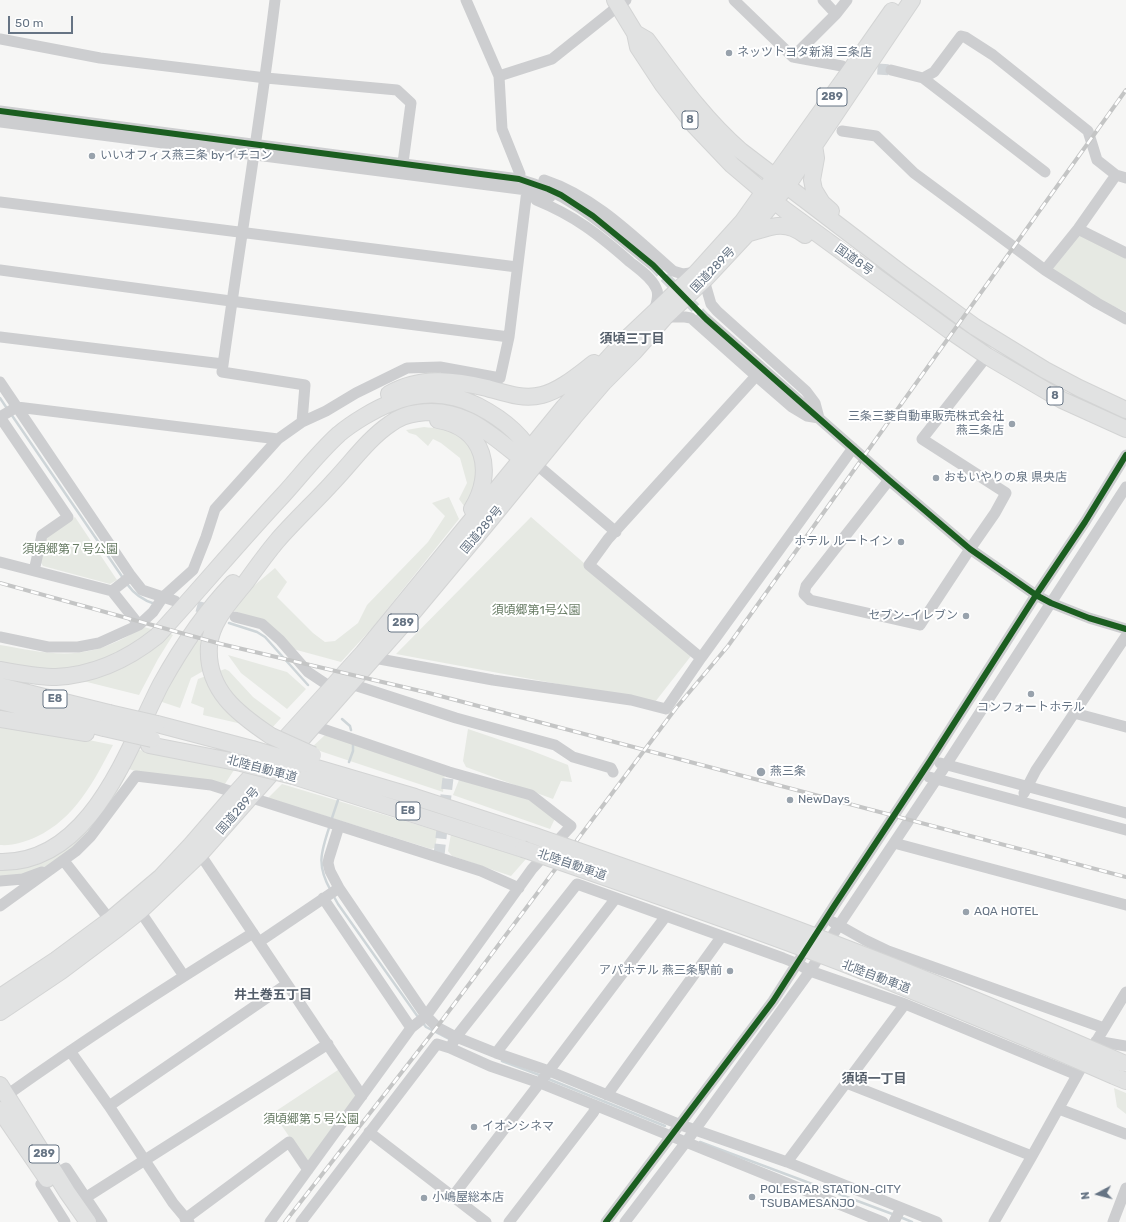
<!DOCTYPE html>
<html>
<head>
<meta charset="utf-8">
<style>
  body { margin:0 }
  #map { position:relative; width:1126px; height:1222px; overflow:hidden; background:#f6f6f5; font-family:Rubik,sans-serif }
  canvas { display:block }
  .north { position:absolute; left:1078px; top:1174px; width:40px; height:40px; -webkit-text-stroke:3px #fff; paint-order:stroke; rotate:263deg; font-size:11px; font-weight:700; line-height:16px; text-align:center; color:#667484 }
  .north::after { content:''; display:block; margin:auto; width:14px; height:18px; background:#667484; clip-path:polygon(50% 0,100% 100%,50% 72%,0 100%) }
  .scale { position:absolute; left:8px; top:16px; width:65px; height:18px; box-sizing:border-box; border:2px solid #667484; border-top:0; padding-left:5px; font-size:12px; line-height:14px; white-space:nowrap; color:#667484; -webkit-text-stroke:3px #fff; paint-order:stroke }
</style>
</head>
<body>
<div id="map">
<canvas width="1126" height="1222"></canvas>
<div class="north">N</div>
<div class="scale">50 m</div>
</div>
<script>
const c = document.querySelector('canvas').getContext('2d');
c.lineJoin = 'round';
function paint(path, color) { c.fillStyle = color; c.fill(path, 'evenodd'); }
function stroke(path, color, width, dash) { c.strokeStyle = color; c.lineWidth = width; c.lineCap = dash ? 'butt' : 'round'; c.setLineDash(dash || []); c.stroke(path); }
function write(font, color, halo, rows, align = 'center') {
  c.font = font + ' Rubik,"Noto Sans JP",sans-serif'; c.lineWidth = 4; c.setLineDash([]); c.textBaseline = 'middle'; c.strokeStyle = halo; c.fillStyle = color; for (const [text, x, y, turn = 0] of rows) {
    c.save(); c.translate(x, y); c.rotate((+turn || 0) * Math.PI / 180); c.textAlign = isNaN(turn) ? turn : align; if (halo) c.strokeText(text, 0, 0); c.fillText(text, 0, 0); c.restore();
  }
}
paint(new Path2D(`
  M1080,234l46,23v55l-26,-12 -48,-30z
  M424,427c10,1 21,2 30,6 30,12 30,53 10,73l-5,-7 8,-16 -7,-25 -19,-15 -8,-4 -5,7 -12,-11 -7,-2 -3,-3z
  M449,497l10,22 -86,108 -32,35 -48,-13 -54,-36 -6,-3 11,-16 31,-26 12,14 -10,15 36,36 12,9 10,-1 23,-18 9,-18 61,-63 17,-26 -13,-13z
  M75,517l42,63 -7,4 -67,-18 -3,-5 6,-24z
  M531,517l160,139 -36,46 -259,-48z
  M144,627l11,3 -13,11 -48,24 -33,5 -40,-3 -21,-4v-18c30,5 62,13 93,5 18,-4 35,-14 51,-23z
  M167,632l6,3 -15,24 -19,36 -60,-15z
  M194,639l10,3 1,28 -14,8 -11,30 -21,-7z
  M228,655l59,17 19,17 -19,20 -46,-36z
  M225,669l4,2 24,26 28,21 -10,11 -38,-29 -16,-28z
  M206,676l36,48 -39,-9 1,-7 -13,-5 7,-24z
  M0,724l55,9 58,12c-19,36 -38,74 -77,92 -12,5 -23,9 -36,8z
  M468,729l62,21 38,15 4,17 -11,-1 -8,18 -87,-32 -3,-6z
  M325,735l120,38 -2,19 -132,-44z
  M135,749l99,21 -11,17 -88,-16 -9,-3z
  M123,775l3,1 -16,29 -38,45 -28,18 -34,10 -10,-1v-7l40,-9z
  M459,780l72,19 26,15 -7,15 -97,-34z
  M282,784l156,47 -3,17 -4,1 -163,-51z
  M451,834l75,25 -15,17 -59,-20 -4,-5z
  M341,1068l19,28 -50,71 -37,-54z
  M1114,1088l12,5v21l-9,-7z`), '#e6e9e3');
stroke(new Path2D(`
  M0,398l8,12
  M11,414l112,164
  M127,584c7,10 15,16 28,20
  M229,623l28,9 8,5 43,48
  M342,719l8,7 1,4
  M349,762l4,-11v-8
  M331,821l7,-21
  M330,825c-9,27 -14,40 1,66
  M333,895l5,9 80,113
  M423,1023l3,4 25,13
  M502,1061l40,15
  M546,1078l119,48
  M700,1142l195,73
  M900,1217l12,5`), '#ced5d8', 2.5);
stroke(new Path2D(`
  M861,68l30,2
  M653,265l53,54
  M181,602l34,9
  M439,855l9,-77`), '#d2d6d9', 11, [11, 5.5]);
const highway = new Path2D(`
  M615,0l20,33 3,14 25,38 31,40 38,40 53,45 164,120 38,26 75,44 64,29
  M635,33l12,7c29,39 57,79 94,111l160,122 74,54 70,43 34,18 47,22
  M814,145l2,13 -4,22 2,10 8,13 9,8
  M747,234c23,-7 37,-15 58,1
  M389,394c31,-18 65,-14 98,-6 18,5 36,12 55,7 19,-5 36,-20 52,-32
  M438,420c47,8 57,52 34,89
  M0,670c18,3 37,7 56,7 39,-2 71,-17 101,-41 43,-47 84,-96 127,-142 18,-20 35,-42 55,-60 13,-11 36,-25 52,-31 29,-12 59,-11 87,3 23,12 46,29 56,53
  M0,686l109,27
  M0,701l104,27
  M0,719l86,14
  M157,724l95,25
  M271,736c-33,-22 -65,-46 -62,-90 2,-25 22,-45 37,-64 10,-14 20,-28 31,-41 18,-21 38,-39 56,-59 19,-20 35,-43 57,-58 8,-6 19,-10 28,-11 45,-7 72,21 104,46l9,3
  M149,745l92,18
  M303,764l112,33 117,38
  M293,776l230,73
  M0,862c91,2 127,-112 161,-178 20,-36 43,-71 72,-101
  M0,997l56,-37 54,-40 51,-43 30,-32 45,-52 127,-140 201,-246 59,-65 74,-70 46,-51 102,-143 47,-67
  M0,1012l61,-41 56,-42 23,-18 60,-57 205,-232 80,-96 89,-109 30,-35 30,-30 31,-35 39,-37 43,-46 40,-48 125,-186
  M1114,1076l12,5
  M0,1085l67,107 21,30
  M0,1110l47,69`);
stroke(highway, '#d3d4d4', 18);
stroke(new Path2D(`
  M275,0c-15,124 -36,248 -53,372l83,13 -3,37
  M466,0l33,76 3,53 18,45 -1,5
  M734,0l59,57 49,9
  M823,0l13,14
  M0,39l100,19 166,20 131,12 14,13 -9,67
  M793,57l43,-43 11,-14
  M891,70l32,8 11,-6 27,-36 4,1 28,18 95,76 9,29 19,15 10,3
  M499,76l53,-17 74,-59
  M923,78l122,94
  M0,111l519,68c54,15 91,52 134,86
  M0,122l527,68 23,7
  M842,131l34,5 38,37 131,97 52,33 29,16
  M544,180c51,17 89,56 129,91l10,3 14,-2
  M536,200c39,16 62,34 94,62 9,7 21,15 26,26 4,7 0,16 -2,23
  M0,202l517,65
  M1078,229l48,24
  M0,270l253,34 256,33
  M1045,270l33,-41 38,-54
  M665,317h20l6,1 65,58 36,31 15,9 12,2 -4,-15 -9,-12 -89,-80 -6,-7 -7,-24
  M706,319l183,161 81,69 66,46 15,8 38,15 37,11
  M0,337l223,27
  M0,382l131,194 11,14 33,11
  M0,417l17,-10 261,32
  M0,417l68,100 -26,18 -8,36
  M536,464l80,68
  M889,480l-83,106 -2,8 6,6 110,25 50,-76 25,-36 11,-20 -84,-54 65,-83
  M0,562l112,29 27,34
  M112,591l19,-15
  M235,617l27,7 18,16 28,32 24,16
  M0,637l48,10h30l21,-4 31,-14 9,-4 14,-13 10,-15 30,-27 13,-33 9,-28 63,-70 24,-17 24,-11 30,-18 51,-25 33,-1 60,11 9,-41 18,-147
  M374,658l119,22 138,20 35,9 35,-51 152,-210
  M701,658l-112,-93 19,-26 148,-163
  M351,684l105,34 99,27 18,12 38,11 2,4
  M1074,713l52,14
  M940,763l186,50
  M929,777l197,53
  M1024,793l12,-23 90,-134
  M249,797l232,74 38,17
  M339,826l-10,32 -1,5 2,8 9,17 87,128 11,11 19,10 40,16 53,18 132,54 106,37 150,60
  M894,843l232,62
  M196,850l4,4 162,242
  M64,861l46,59
  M0,881l23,-2 19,-7
  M323,898l88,130
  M0,906l76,-55 15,-15 45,-60 75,9 25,8
  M140,911l44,65
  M833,922l32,18 23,11 216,77
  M259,942l80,-54
  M1096,1041l30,5
  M450,1048l6,-11 121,-153 206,74 15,6 12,7 95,33 172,71
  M70,1051l39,55 64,97 16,19
  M496,1053l120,-155
  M1088,1055l38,-63
  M846,1083l186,73
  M7,1095c80,-57 162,-110 246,-162
  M607,1095l115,-159
  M109,1106l178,-122
  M1059,1109l67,25
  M369,1132l117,90
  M787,1162l118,-158
  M56,1174l10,-6 36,54
  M47,1179l-6,5 24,38
  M453,1196l89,-116 124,-164
  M85,1198l243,-154
  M185,1219l104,-77 19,28
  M270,1222l141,-194 15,-12 106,-147 39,-43 -40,-31 -82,-23 -135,-46
  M301,1222l136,-178 13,4 40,18 50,17 57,23 286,116
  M509,1222l84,-109 4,-7
  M606,1222l167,-221 61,-95 96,-145 106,-166 49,-73 41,-67
  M625,1222l61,-80 124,-171 29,-46 107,-160 180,-278
  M894,1222l7,-14
  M994,1222l38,-66 48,-86
  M1113,1222l13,-34`), '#cdced0', 11);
stroke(highway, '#e1e2e2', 16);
const rail = new Path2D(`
  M0,583l221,61 208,49 697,184
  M285,1222l152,-195 239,-319 52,-62 398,-556`);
stroke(rail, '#c4c5c5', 4);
stroke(rail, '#fff', 2.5, [8]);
const highwayBridge = new Path2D(`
  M109,713l48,11
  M104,728l48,11
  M271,736l42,19
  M252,749l51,15
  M241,763l52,13
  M532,835c109,38 219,76 326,118 89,34 177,72 265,110
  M523,849c111,38 221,76 330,118 88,35 175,71 261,109`);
stroke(highwayBridge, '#d3d4d4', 18, []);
stroke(highwayBridge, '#e1e2e2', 16);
stroke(new Path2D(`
  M0,111l519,68 29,10 13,6 32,21 60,49 53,54 183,161 81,69 66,46 15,8 38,15 37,11
  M606,1222l167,-221 61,-95 96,-145 106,-166 49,-73 41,-67`), '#1b5e20', 6);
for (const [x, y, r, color] of [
  [729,53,4,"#98a2ac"],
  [92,156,4,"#98a2ac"],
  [1012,424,4,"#98a2ac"],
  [936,478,4,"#98a2ac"],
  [901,542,4,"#98a2ac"],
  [966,616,4,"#98a2ac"],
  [1031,694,4,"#98a2ac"],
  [761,772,5,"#98a2ac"],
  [790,800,4,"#98a2ac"],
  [966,912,4,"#98a2ac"],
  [730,971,4,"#98a2ac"],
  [474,1127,4,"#98a2ac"],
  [752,1197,4,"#98a2ac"],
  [424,1198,4,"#98a2ac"]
]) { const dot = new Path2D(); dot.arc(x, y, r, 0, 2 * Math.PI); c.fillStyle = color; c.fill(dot); stroke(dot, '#fff', 1.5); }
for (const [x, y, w] of [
  [832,97,30],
  [690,120,16],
  [1055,396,16],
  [403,623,30],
  [55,699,24],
  [408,811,24],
  [44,1154,30]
]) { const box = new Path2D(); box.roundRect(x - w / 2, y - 9, w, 18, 3); c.fillStyle = '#fff'; c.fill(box); stroke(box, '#667484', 1); }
write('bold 11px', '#667484', null, [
  ["289",832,97],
  ["8",690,120],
  ["8",1055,396],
  ["289",403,623],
  ["E8",55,699],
  ["E8",408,811],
  ["289",44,1154]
]);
write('12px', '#667484', '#fff', [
  ["ネッツトヨタ新潟 三条店",737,53],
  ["いいオフィス燕三条 byイチコン",100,156],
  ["三条三菱自動車販売株式会社",1004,417,"right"],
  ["燕三条店",1004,431,"right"],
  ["おもいやりの泉 県央店",944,478],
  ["ホテル ルートイン",893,542,"right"],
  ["セブン-イレブン",958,616,"right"],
  ["コンフォートホテル",1031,708,"center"],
  ["燕三条",770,772],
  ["NewDays",798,800],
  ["AQA HOTEL",974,912],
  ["アパホテル 燕三条駅前",722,971,"right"],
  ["イオンシネマ",482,1127],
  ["POLESTAR STATION-CITY",760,1190],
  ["TSUBAMESANJO",760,1204],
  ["小嶋屋総本店",432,1198]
], 'left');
write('12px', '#667484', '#fff', [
  ["国道8号",854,260,36],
  ["国道289号",713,270,-46],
  ["国道289号",482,530,-50],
  ["北陸自動車道",262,769,15],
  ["国道289号",238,811,-49],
  ["北陸自動車道",572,865,19],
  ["北陸自動車道",876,977,21]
]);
write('12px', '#687c65', '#fff', [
  ["須頃郷第７号公園",70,550],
  ["須頃郷第1号公園",536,611],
  ["須頃郷第５号公園",311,1120]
]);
write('bold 13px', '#545e6a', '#fff', [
  ["須頃三丁目",632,339],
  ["井土巻五丁目",273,995],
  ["須頃一丁目",874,1079]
]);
</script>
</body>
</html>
